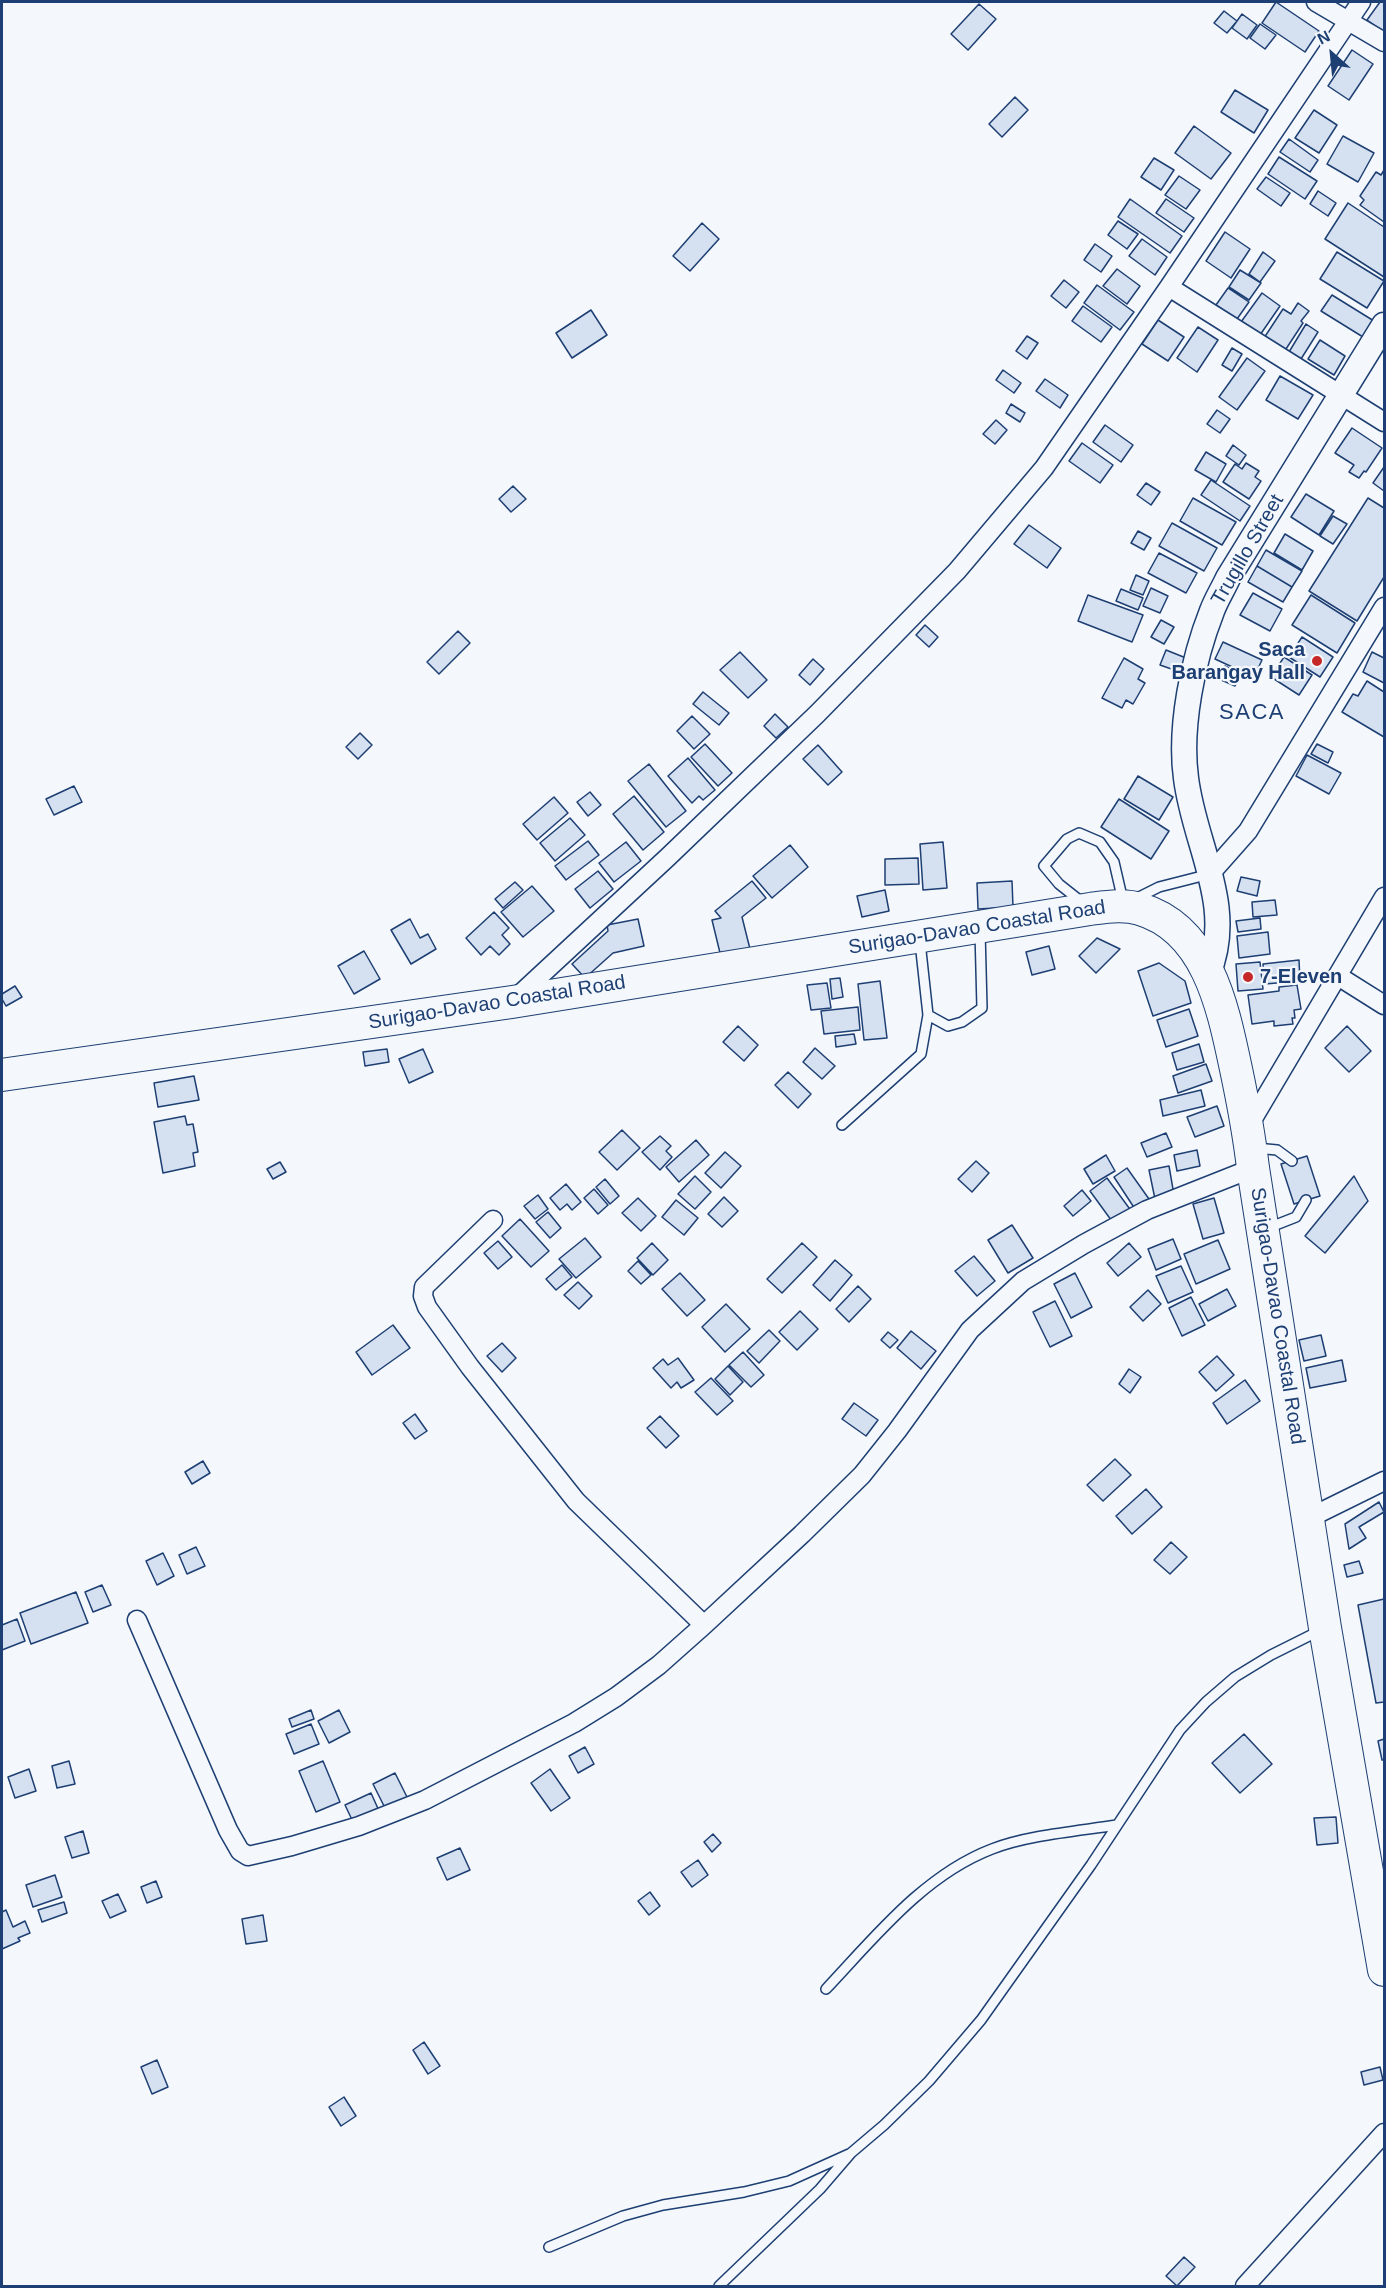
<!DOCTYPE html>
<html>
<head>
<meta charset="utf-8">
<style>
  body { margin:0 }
  #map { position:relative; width:1386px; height:2288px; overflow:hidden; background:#f4f7fb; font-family:Arial,sans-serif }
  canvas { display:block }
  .frame { position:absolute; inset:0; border:3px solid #1d3f73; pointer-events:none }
  .north { position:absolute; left:1302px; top:24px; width:60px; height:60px; -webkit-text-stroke:4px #f4f7fb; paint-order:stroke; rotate:333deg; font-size:16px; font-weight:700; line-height:24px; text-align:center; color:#1d3f73 }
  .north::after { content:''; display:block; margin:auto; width:21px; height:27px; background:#1d3f73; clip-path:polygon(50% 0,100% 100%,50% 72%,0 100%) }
</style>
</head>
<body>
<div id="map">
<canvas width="1386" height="2288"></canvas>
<div class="frame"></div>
<div class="north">N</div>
</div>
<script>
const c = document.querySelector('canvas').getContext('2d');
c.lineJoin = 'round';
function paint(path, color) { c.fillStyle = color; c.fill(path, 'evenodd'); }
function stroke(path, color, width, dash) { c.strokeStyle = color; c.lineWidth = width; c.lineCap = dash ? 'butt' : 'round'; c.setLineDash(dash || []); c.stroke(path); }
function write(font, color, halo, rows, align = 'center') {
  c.font = font + ' Arial,sans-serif'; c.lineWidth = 4.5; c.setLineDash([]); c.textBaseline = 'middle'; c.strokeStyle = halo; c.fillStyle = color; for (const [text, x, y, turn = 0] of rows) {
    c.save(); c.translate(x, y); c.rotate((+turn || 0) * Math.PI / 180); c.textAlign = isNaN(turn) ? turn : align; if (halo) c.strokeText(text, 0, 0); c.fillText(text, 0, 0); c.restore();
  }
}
const building = new Path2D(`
  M1276,2l43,29 -14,21 -43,-29z
  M1380,2h4v30l-17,-12z
  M979,4l17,15 -28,31 -17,-16z
  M1224,11l13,10 -10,12 -13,-10z
  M1242,14l15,11 -10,14 -15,-11z
  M1260,24l16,11 -11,14 -15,-11z
  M1352,50l21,14 -24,36 -21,-14z
  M1235,90l33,20 -14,23 -33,-21z
  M1015,97l13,13 -26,27 -13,-13z
  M1314,110l23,15 -18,28 -24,-15z
  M1194,126l37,27 -20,26 -36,-26z
  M1343,136l31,17 -16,29 -31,-18z
  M1289,139l29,21 -8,12 -30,-20z
  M1279,157l38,24 -12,18 -37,-25z
  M1154,158l20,12 -13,20 -20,-13z
  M1384,170v52l-24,-17 4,-5 -4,-4 16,-24 5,3z
  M1179,176l21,14 -14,19 -21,-14z
  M1266,177l24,16 -9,13 -24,-17z
  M1318,191l18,12 -8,13 -18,-12z
  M1130,199l52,37 -12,17 -52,-36z
  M1166,199l28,19 -10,14 -28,-19z
  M1348,203l36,24v50l-59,-38z
  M1118,221l20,13 -11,15 -19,-14z
  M702,223l17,16 -29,32 -17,-15z
  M1225,232l25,17 -19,29 -25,-17z
  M1142,239l25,18 -12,18 -26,-19z
  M1095,244l17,12 -11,16 -17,-12z
  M1263,252l12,9 -15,21 -11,-8z
  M1337,252l47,29 -17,27 -47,-29z
  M1117,269l23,17 -13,18 -24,-18z
  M1240,270l21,13 -12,17 -20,-13z
  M1064,280l15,12 -13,16 -15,-12z
  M1097,285l37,27 -14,18 -36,-27z
  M1228,288l21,14 -12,17 -21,-14z
  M1262,293l18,13 -20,29 -19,-13z
  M1332,295l42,26 -11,16 -42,-26z
  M1298,303l11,8 -8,10 2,2 -19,29 -20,-14 19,-29 8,5z
  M1083,306l29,21 -11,15 -29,-21z
  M591,310l16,25 -35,23 -16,-25z
  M1158,320l26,17 -16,24 -26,-17z
  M1306,324l12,8 -17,27 -12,-7z
  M1198,327l20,13 -21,32 -20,-14z
  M1027,336l11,7 -11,16 -11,-8z
  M1320,340l25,16 -11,19 -26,-16z
  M1232,348l10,6 -10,17 -10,-6z
  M1247,358l18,13 -28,39 -18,-13z
  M1003,370l18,13 -7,10 -18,-13z
  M1280,376l33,19 -15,24 -32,-19z
  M1045,379l23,16 -8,13 -24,-17z
  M1011,404l14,9 -5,9 -14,-9z
  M1217,410l13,9 -10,14 -13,-9z
  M996,420l11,10 -12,14 -12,-10z
  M1105,425l28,20 -12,17 -28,-20z
  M1352,428l30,20 -16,24 -2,-1 -5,7 -10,-6 5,-7 -19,-12z
  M1082,443l31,22 -13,18 -31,-22z
  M1233,445l13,10 -7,10 -13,-9z
  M1206,452l20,12 -10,18 -21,-12z
  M1246,463l13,8 -4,6 6,4 -12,18 -26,-17 12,-18 7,5z
  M1384,467v24l-11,-8z
  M1211,480l39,26 -10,15 -39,-26z
  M1146,483l14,9 -9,13 -14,-10z
  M513,486l13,13 -15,13 -12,-13z
  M1306,494l28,17 -15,24 -28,-18z
  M1193,498l43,24 -14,23 -42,-24z
  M1368,498l16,10v69l-27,44 -48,-30z
  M1333,516l14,8 -14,20 -13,-8z
  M1172,523l45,25 -13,23 -45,-25z
  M1029,525l32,23 -14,20 -33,-24z
  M1138,531l13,7 -7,12 -13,-7z
  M1285,534l28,17 -11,19 -28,-17z
  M1266,550l36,21 -10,16 -35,-21z
  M1159,553l38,20 -11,20 -38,-20z
  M1257,566l35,21 -9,15 -35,-20z
  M1136,575l13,6 -6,14 -13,-5z
  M1151,588l17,8 -8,17 -17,-7z
  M1121,589l22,9 -5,12 -22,-9z
  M1253,593l29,16 -12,22 -30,-16z
  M1088,595l55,20 -11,27 -54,-21z
  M1311,595l44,28 -18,30 -45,-28z
  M1161,620l13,7 -10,17 -13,-7z
  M925,625l13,12 -9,10 -13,-12z
  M458,631l12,12 -31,31 -12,-12z
  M1302,637l31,20 -13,20 -31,-20z
  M1223,642l39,18 -8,17 -39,-18z
  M1166,650l20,8 -6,14 -20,-7z
  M740,652l27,28 -19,18 -28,-28z
  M1372,652l12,6v25l-21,-11z
  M1284,657l28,18 -13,20 -28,-18z
  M1124,658l19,11 -5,10 7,4 -12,21 -7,-4 -4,8 -20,-10z
  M813,659l11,10 -14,16 -11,-10z
  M1225,666l16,8 -6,12 -16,-7z
  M1367,681l17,11v45l-42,-25 11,-18 5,2z
  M703,692l26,21 -10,12 -26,-21z
  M775,714l13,13 -12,11 -12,-12z
  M692,716l18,18 -16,15 -17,-18z
  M360,733l12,12 -14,14 -12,-12z
  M705,744l27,29 -14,13 -27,-29z
  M1317,744l16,8 -5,11 -17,-9z
  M818,745l24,27 -14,13 -25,-26z
  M1307,755l34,18 -12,21 -33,-18z
  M688,758l27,32 -12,10 -4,-4 -7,7 -24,-27z
  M649,764l37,47 -20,16 -38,-46z
  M1138,776l35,21 -14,23 -35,-21z
  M74,786l8,16 -28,13 -8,-16z
  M590,792l11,13 -13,11 -11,-14z
  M634,796l30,36 -21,18 -30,-36z
  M554,797l14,16 -31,27 -14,-16z
  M1119,799l50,32 -18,28 -50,-32z
  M570,818l15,17 -30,26 -15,-18z
  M588,841l11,14 -33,25 -11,-14z
  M626,842l15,19 -27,21 -15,-19z
  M943,842l4,46 -24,2 -3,-46z
  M790,845l18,22 -36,31 -19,-22z
  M918,858l1,26 -34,1v-26z
  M598,871l15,18 -23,19 -15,-19z
  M1241,877l19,4 -3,15 -20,-5z
  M752,881l14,17 -24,19 8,32 -29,8 -9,-37 9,-2 -6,-7z
  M1012,881l1,26 -35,2 -1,-26z
  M515,882l8,8 -20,18 -8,-9z
  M532,886l22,25 -31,26 -22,-25z
  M885,890l4,21 -27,6 -5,-21z
  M1275,900l2,15 -24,2 -1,-15z
  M494,912l15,16 -7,7 8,9 -11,11 -9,-9 -9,9 -15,-17z
  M1260,918l1,11 -23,3 -2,-11z
  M410,919l10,19 8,-4 8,15 -25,15 -20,-34z
  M638,919l6,27 -31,7 -28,25 -13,-14 36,-33 -1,-6z
  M1268,932l2,22 -31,4 -2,-22z
  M1097,938l23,11 -24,24 -17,-17z
  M1049,946l6,23 -23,6 -6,-23z
  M364,951l16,28 -26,15 -16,-28z
  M1299,960l1,21 -35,3 -2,-20z
  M1260,962l3,27 -25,2 -2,-27z
  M1159,963l26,18 6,22 -38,13 -15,-45z
  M840,978l3,19 -11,2 -2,-20z
  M880,981l7,57 -23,2 -6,-56z
  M827,983l4,25 -20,2 -4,-25z
  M1297,985l4,24 -7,1 1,8h-3l1,6 -19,2v-5l-22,3 -4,-29 31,-4v-4z
  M15,986l7,11 -16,9 -4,-7v-5z
  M858,1007l2,23 -36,4 -3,-23z
  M1189,1009l9,27 -32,11 -9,-27z
  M738,1026l20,19 -14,16 -21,-19z
  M1347,1026l24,25 -22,21 -24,-24z
  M854,1034l2,10 -20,3 -1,-11z
  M1199,1044l5,18 -27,8 -5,-17z
  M815,1048l20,18 -13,13 -19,-17z
  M387,1049l2,13 -24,4 -2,-14z
  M423,1049l10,23 -24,11 -10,-24z
  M1206,1064l6,17 -34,12 -5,-17z
  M788,1072l23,22 -13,14 -23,-23z
  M194,1076l5,24 -41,7 -4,-24z
  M1201,1090l4,16 -42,10 -3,-16z
  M1217,1106l7,20 -29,11 -8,-20z
  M185,1116l2,9 6,-1 5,28 -5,1 2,13 -32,7 -9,-51z
  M622,1130l18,18 -23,22 -18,-18z
  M1166,1133l6,14 -25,10 -6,-14z
  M660,1136l11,10 -5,5 6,6 -12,13 -18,-18z
  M696,1140l13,15 -30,27 -13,-15z
  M1197,1150l3,16 -23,5 -3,-16z
  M725,1152l16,14 -20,22 -16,-15z
  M1106,1155l9,16 -22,13 -9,-15z
  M1307,1156l13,40 -26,8 -13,-40z
  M976,1161l13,12 -17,19 -14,-13z
  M280,1162l6,10 -13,7 -6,-10z
  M1169,1166l5,29 -19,4 -6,-29z
  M1127,1168l22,31 -14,10 -21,-32z
  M695,1176l16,16 -16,17 -17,-15z
  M1354,1176l14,25 -43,52 -20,-17z
  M1107,1178l25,34 -18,12 -24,-33z
  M605,1179l14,17 -9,8 -14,-17z
  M566,1184l15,18 -9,8 -5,-6 -7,6 -10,-12z
  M594,1189l14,16 -10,9 -14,-16z
  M1082,1190l9,11 -18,15 -9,-10z
  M538,1195l10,14 -13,10 -11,-13z
  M724,1197l14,14 -16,16 -14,-13z
  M638,1198l18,18 -15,15 -19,-18z
  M1214,1198l10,35 -21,6 -10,-35z
  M676,1200l22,18 -14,17 -22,-18z
  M548,1212l13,16 -11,10 -14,-16z
  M520,1219l29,32 -18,16 -29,-31z
  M1012,1225l21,33 -25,15 -20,-33z
  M585,1238l16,19 -25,21 -17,-19z
  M1173,1239l8,20 -25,11 -8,-21z
  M1218,1240l12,29 -34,15 -12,-30z
  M498,1241l14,16 -14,12 -14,-16z
  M652,1243l16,17 -15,15 -16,-17z
  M802,1243l15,14 -35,36 -15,-14z
  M1129,1243l12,14 -23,19 -11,-13z
  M974,1256l21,25 -18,15 -22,-25z
  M835,1260l17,15 -22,26 -17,-16z
  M638,1261l13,14 -10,9 -13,-13z
  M562,1265l10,12 -16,13 -10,-11z
  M1181,1266l12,26 -25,11 -12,-27z
  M680,1273l25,27 -18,16 -25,-27z
  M1075,1273l17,34 -21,11 -17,-34z
  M578,1282l14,14 -13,13 -15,-14z
  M858,1286l13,13 -22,23 -13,-13z
  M1227,1289l9,17 -28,15 -9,-17z
  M1148,1290l13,14 -18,17 -13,-14z
  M1191,1297l14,28 -23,11 -13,-28z
  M1055,1301l17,35 -22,11 -17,-35z
  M726,1304l24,25 -25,23 -23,-25z
  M800,1311l18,18 -21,21 -18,-18z
  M393,1325l17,23 -38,27 -16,-23z
  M769,1330l11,11 -21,22 -12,-12z
  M911,1331l25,20 -15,18 -24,-21z
  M888,1332l10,8 -8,8 -9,-8z
  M1321,1335l5,21 -22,5 -5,-21z
  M502,1343l14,15 -14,14 -15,-16z
  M743,1352l21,23 -13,12 -22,-22z
  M1217,1356l17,19 -18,16 -17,-19z
  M678,1358l16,22 -13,8 -4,-6 -6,6 -18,-20 10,-9 5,6z
  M1342,1360l4,21 -36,7 -4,-20z
  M728,1366l15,16 -13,13 -15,-16z
  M1129,1369l12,8 -11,16 -11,-9z
  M711,1378l22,23 -16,14 -22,-23z
  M1245,1380l15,21 -33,23 -14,-21z
  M854,1403l24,17 -12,16 -24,-17z
  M415,1414l12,17 -12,8 -12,-16z
  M660,1416l19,20 -13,12 -19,-20z
  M1115,1459l16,16 -28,26 -16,-16z
  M203,1461l7,12 -18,11 -7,-12z
  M1146,1489l16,18 -30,27 -16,-18z
  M1379,1502l5,10 -25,15 7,11 -17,11 -4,-25z
  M1171,1542l16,15 -17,17 -16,-14z
  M196,1547l9,19 -18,8 -8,-19z
  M163,1553l11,23 -17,9 -11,-24z
  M1359,1561l4,12 -16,4 -3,-12z
  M102,1585l9,20 -18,7 -8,-20z
  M76,1592l12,31 -57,21 -11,-31z
  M1384,1599v103l-8,1 -18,-98z
  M17,1619l8,22 -23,9v-25z
  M311,1710l3,9 -22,8 -3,-8z
  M339,1710l11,22 -21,11 -11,-22z
  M311,1724l8,20 -25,10 -8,-20z
  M1244,1734l28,30 -32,29 -28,-30z
  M1384,1739v21h-2l-4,-19z
  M585,1747l9,17 -16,9 -9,-17z
  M69,1761l6,23 -18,4 -5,-22z
  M323,1761l17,41 -24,10 -17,-41z
  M29,1769l7,22 -21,7 -7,-21z
  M550,1769l20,29 -19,13 -20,-28z
  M395,1773l14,28 -22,11 -14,-28z
  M371,1793l9,20 -26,11 -9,-19z
  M1336,1817l2,26 -21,2 -3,-27z
  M83,1831l6,22 -17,5 -7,-21z
  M713,1834l8,9 -9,9 -8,-10z
  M460,1848l10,22 -23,10 -10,-22z
  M698,1860l10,15 -16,12 -11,-15z
  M55,1875l7,22 -29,10 -7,-22z
  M156,1881l6,16 -15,6 -6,-16z
  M650,1892l10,14 -11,9 -11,-14z
  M118,1894l8,17 -16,7 -8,-17z
  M64,1902l3,11 -25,9 -4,-12z
  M6,1910l7,17 12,-6 5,12 -12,5 2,3 -18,8v-37z
  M263,1915l4,26 -21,3 -4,-25z
  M424,2042l16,24 -12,8 -15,-24z
  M157,2060l11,27 -16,7 -11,-27z
  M1380,2067l3,13 -19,5 -3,-13z
  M344,2097l12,19 -15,10 -12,-19z
  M1184,2257l11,10 -18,19 -11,-10z`);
paint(building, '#d5e0f0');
stroke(building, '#1d3f73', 1.5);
const service = new Path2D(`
  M1133,900l26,-13 51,-13
  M1083,903l-24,-19 -15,-18 23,-27 12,-6 21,9 14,20 9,39
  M928,1015l20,11 14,-4 20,-14 -2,-77
  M842,1125l79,-71 7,-39 -8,-73
  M1256,1148l21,2 15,11
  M1268,1228l28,-11 10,-17
  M826,1989c49,-52 98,-114 166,-140 36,-14 87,-18 125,-24
  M549,2247l74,-31 40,-11 81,-13 45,-11 60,-27
  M719,2286l101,-97 31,-36 33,-28 45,-44 52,-61 110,-155 89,-135 26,-28 29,-25 36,-22 50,-25`);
const minor = new Path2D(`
  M1316,2l68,40
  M1169,287l215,135
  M1210,874l38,-43 136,-224
  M1338,976l46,29
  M516,998l152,-141 149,-143 140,-143 87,-103 125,-181 192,-285
  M1248,1127l136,-230
  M493,1220l-69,67 -1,9 4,11 43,60 106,134 128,124
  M1309,1518l75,-37
  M137,1620l91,210 12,21 8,5 44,-10 67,-20 66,-26 149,-77 42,-26 43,-32 45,-40 98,-91 60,-59 35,-44 73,-101 53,-49 61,-37 63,-34 106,-42
  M1245,2286l139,-153`);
const tertiary = new Path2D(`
  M1208,974c28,-68 -14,-129 -22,-196 -7,-51 7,-119 26,-167 4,-11 11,-22 16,-33l156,-253`);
const trunk = new Path2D(`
  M2,1075l510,-73 578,-93c16,-2 34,-5 50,0 68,20 83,99 96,160 7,33 13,65 17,99l72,460 59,342`);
stroke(service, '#1d3f73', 12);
stroke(minor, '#1d3f73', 21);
stroke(tertiary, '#1d3f73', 27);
stroke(trunk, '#1d3f73', 34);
stroke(service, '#f4f7fb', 9);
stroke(minor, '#f4f7fb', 18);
stroke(tertiary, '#f4f7fb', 24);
stroke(trunk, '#f4f7fb', 32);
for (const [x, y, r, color] of [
  [1317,661,6,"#c62828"],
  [1248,977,6,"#c62828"]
]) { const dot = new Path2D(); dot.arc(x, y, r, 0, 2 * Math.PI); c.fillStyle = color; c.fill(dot); stroke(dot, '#f4f7fb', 2); }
write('20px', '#1d3f73', '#f4f7fb', [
  ["Trugillo Street",1248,550,-60],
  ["Surigao-Davao Coastal Road",977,928,-9],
  ["Surigao-Davao Coastal Road",497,1003,-9],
  ["Surigao-Davao Coastal Road",1277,1316,81]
]);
write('bold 20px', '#1d3f73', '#f4f7fb', [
  ["Saca",1305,650],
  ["Barangay Hall",1305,673],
  ["7-Eleven",1260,977,"left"]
], 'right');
c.letterSpacing = '1.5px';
write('22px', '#1d3f73', '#f4f7fb', [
  ["SACA",1252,713]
]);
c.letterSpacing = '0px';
</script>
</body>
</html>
